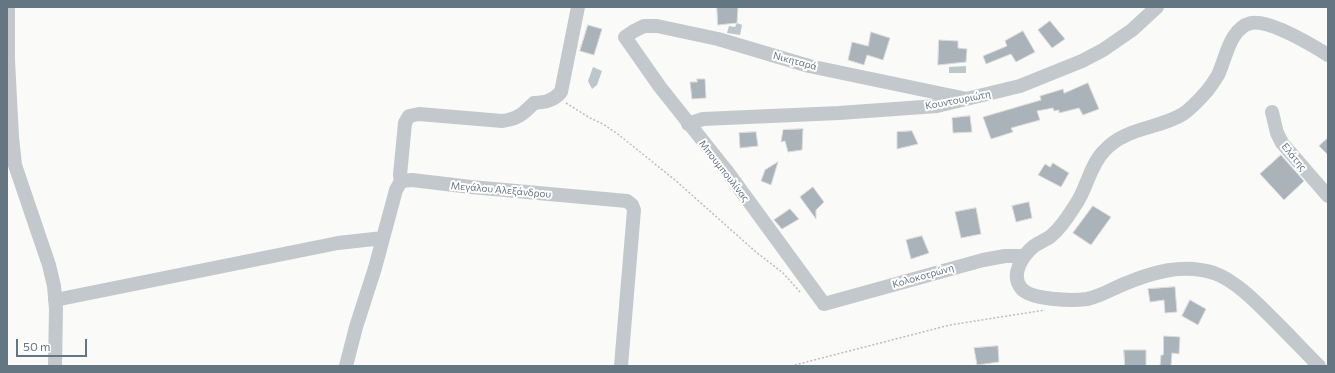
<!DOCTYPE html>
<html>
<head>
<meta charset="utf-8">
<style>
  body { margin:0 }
  #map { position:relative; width:1335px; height:373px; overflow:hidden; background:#fafaf8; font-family:Commissioner,sans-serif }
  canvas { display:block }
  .frame { position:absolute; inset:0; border:8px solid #657683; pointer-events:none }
  .scale { position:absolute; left:16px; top:339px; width:71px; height:18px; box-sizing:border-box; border:2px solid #657683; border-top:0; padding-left:5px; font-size:12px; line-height:14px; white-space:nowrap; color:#657683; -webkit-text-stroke:3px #fff; paint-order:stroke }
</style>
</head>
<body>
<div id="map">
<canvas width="1335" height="373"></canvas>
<div class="frame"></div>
<div class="scale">50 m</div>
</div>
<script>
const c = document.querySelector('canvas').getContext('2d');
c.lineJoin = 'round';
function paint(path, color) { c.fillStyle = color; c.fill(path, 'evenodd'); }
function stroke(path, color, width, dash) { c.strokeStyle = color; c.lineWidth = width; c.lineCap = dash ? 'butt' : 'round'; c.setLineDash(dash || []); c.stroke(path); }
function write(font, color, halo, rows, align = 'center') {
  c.font = font + ' Commissioner,sans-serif'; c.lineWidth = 4; c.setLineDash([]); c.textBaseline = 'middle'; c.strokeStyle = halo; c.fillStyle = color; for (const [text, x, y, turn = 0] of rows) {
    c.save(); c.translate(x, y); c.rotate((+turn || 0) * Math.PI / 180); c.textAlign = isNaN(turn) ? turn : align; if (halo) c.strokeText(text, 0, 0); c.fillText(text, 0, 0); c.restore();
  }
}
paint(new Path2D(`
  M737,23l5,2 -2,10 -13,-2 2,-7 6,1z
  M966,66v7h-17v-6z
  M593,67l9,4 -5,14 -5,4 -4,-8z`), '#bbc7cb');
const building = new Path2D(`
  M717,7h21l-1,16 -19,2z
  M1050,21l15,18 -13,9 -14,-18z
  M588,25l14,4 -8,26 -14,-4z
  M1023,31l12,21 -19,10 -5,-8 -25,10 -3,-8 24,-10 -2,-5z
  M871,32l19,6 -7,22 -16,-5 -3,10 -16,-5 4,-18 16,4z
  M939,40l19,1v7l9,1 -1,13 -28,3z
  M697,79h8l1,19 -14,1 -2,-17h7z
  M1088,83l11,26 -16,6 -4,-7 -20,5v-3l-5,1 -1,-3 -16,3 3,9 -29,8 2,4 -22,7 -8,-22 58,-17 -1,-4 23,-7 1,4z
  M970,116l2,16 -19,1 -1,-15z
  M803,129l-1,21 -14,2 -3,-11 -4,1 2,-12z
  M912,131l6,13 -21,5v-17z
  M756,132l2,14 -18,2 -1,-15z
  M1328,138v17l-9,-9z
  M1281,155l23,26 -20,19 -24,-26z
  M778,162l-7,23 -10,-4 4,-11z
  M1053,163l16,10 -8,14 -23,-12 7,-11 5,3z
  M813,187l11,15 -8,8v9l-16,-22z
  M1029,202l3,16 -16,4 -4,-16z
  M1093,206l18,11 -20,28 -18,-12z
  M976,208l5,26 -20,4 -6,-26z
  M790,209l9,10 -17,10 -8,-9z
  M922,236l7,17 -18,6 -5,-19z
  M1175,287l2,25 -12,1 -1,-13 -14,2 -2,-13z
  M1190,300l16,9 -8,16 -16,-9z
  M1164,336l16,1 -1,17 -7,-1 -1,13h-11l1,-11h2z
  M998,346l1,16 -22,3 -3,-17z
  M1124,350h22v16h-21z`);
paint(building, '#aab3b9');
stroke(building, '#dcdcda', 1);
stroke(new Path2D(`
  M566,103l24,15 13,6 16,11 56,45 81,72 27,21 17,19
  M791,366l159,-41 95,-15`), '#bbbfc2', 1.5, [2, 2]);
stroke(new Path2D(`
  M8,7v53l4,77 3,28 34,100 5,21 2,23 -1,57
  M967,99l-158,-33 -91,-27 -61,-13h-13l-10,5 -9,6 35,50 66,83 98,134 159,-44 22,-4h19
  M1272,112l5,21 5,10 46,53
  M688,124l15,-5 136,-6 98,-7 83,-20 62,-25 21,-11 29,-20 25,-23
  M401,181l-1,-6 5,-52 4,-7 10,-2 83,7c16,-2 21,-7 32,-18 12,-1 19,-2 27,-11l17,-85
  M55,300l283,-57 45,-5
  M346,366l10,-39 19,-59 21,-78 5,-9 11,-1 59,7 156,14 5,4 2,5 -13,156
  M1319,366c-14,-14 -28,-29 -42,-43 -17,-17 -40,-42 -63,-50 -31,-10 -61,-1 -90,11 -12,5 -25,13 -37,15 -15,2 -57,1 -66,-11 -11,-14 2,-33 13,-42 6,-4 12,-6 17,-10 11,-9 18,-21 25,-32 11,-16 14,-39 28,-53 21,-24 55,-22 79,-37 9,-6 17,-15 24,-23 4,-5 8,-11 11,-16 8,-17 12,-47 33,-52 18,-4 61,22 77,32`), '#c3c8cc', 14);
write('10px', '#657683', '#fff', [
  ["Νικηταρά",795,61,15],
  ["Κουντουριώτη",958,100,-11],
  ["Ελάτης",1294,157,50],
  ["Μπουμπουλίνας",724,171,52],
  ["Μεγάλου Αλεξάνδρου",501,190,5],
  ["Κολοκοτρώνη",923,276,-16]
]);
</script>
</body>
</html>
